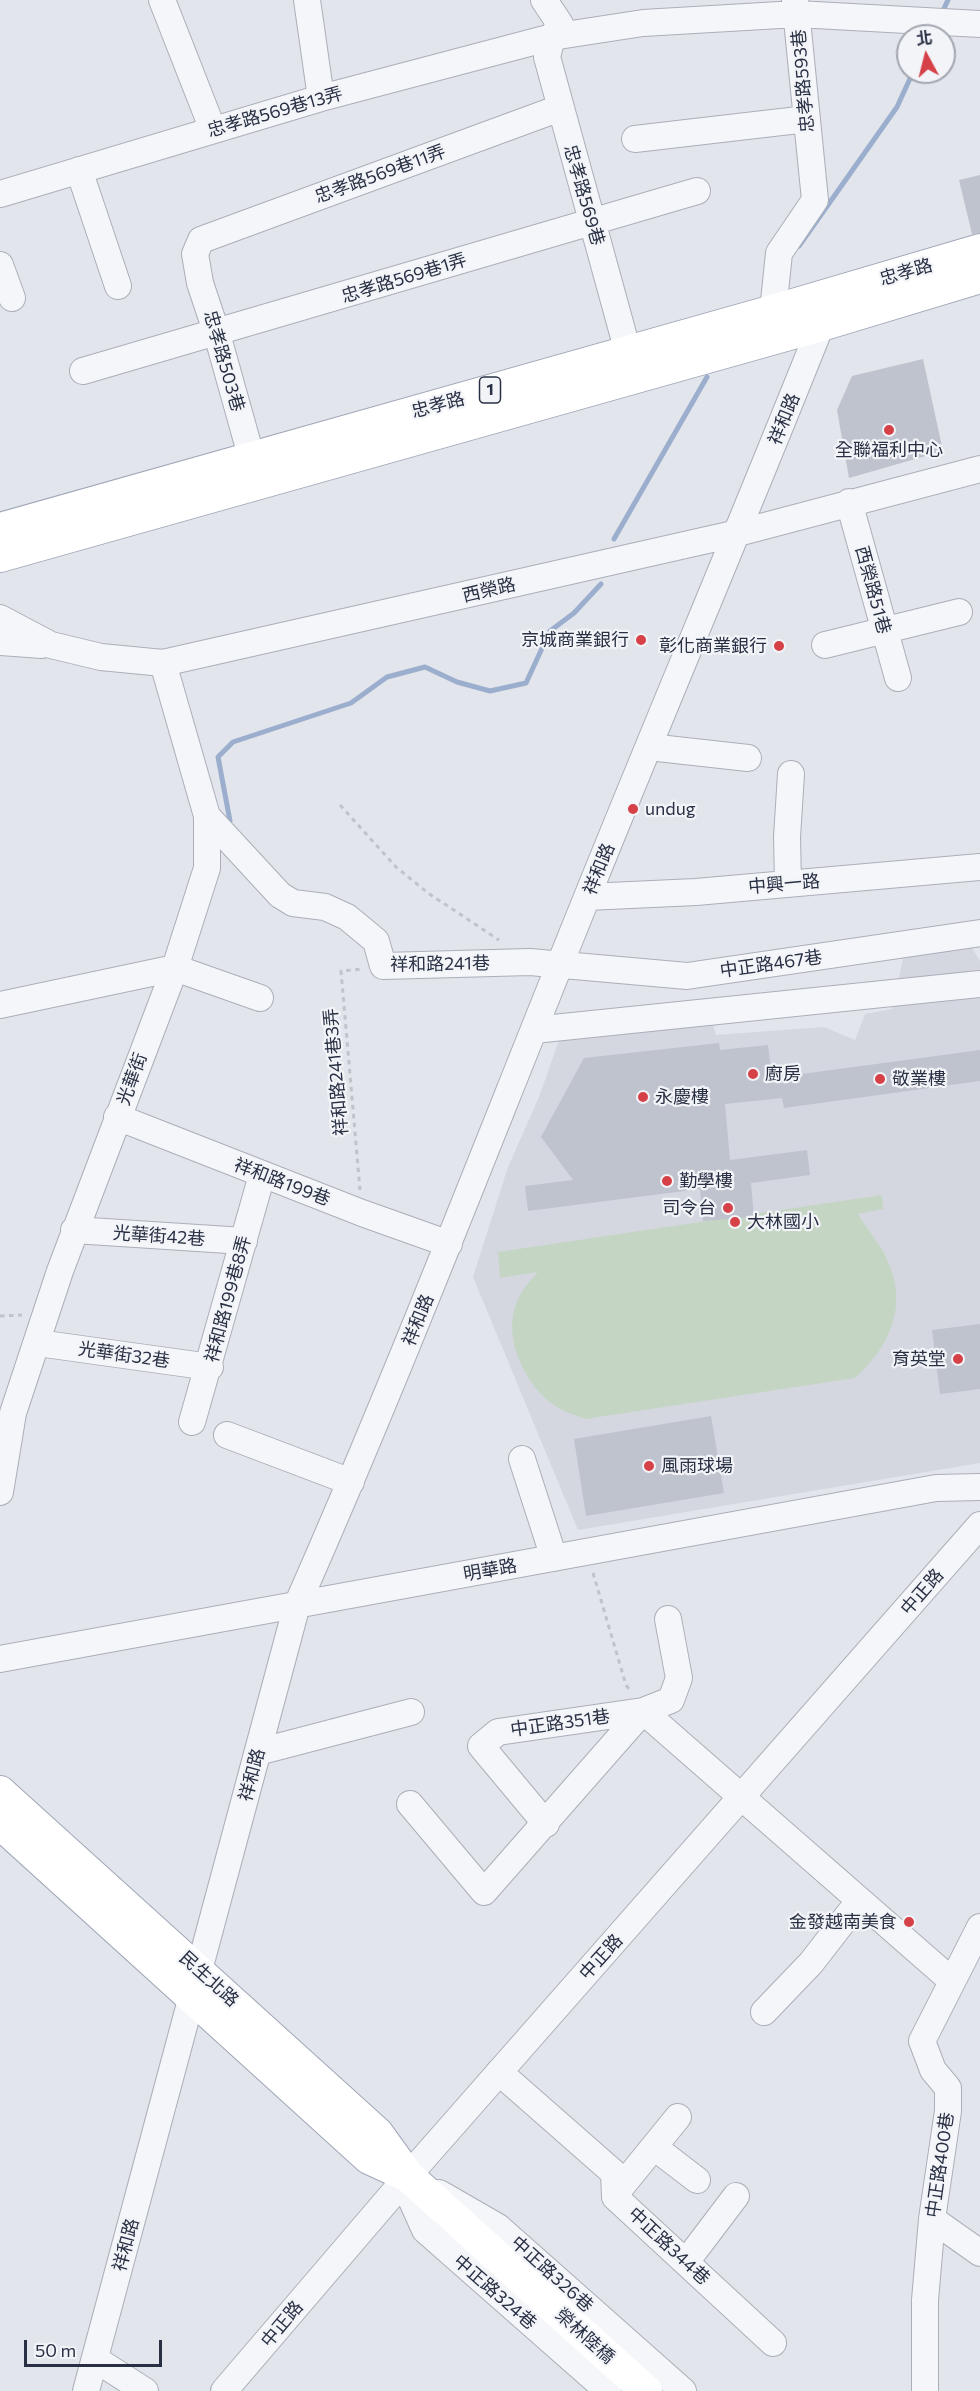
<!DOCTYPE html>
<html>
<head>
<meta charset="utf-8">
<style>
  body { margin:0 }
  #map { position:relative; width:980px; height:2391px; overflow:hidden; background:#e2e5eb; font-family:Commissioner,"Noto Sans TC",sans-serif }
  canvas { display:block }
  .north { position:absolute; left:896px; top:24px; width:60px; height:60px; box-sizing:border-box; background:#f2f4f8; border:2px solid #a2a6b0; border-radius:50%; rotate:353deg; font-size:16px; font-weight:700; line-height:24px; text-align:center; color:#293044 }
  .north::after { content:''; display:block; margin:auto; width:21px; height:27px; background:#d64148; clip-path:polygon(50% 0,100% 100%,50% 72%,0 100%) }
  .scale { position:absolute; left:24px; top:2340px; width:138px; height:27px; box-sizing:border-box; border:3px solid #293044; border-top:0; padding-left:8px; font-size:18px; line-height:21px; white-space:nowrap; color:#293044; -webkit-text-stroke:4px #f2f4f8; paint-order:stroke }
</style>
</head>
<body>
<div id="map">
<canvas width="980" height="2391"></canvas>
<div class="north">北</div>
<div class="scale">50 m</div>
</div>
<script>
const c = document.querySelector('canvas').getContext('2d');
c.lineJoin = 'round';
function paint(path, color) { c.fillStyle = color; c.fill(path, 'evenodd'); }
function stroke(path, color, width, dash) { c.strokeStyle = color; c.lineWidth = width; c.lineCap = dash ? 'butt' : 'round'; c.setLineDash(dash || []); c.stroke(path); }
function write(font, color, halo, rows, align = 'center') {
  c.font = font + ' Commissioner,"Noto Sans TC",sans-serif'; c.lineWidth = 4.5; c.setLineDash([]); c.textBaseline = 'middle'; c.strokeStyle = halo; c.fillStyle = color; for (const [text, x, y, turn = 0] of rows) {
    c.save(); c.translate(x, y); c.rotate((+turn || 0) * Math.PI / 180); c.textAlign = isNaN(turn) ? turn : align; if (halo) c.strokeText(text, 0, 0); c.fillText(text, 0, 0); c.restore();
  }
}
paint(new Path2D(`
  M972,948l8,13v502l-402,67 -105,-253 35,-110 31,-70 22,-62 152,-11 3,11 108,-8 31,13 10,-26 27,-5 12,-54z`), '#d4d7e0');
paint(new Path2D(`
  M882,1195l1,14 -25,5c8,14 23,31 28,43 23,48 5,88 -31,121l-270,41c-9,-4 -21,-7 -30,-13 -29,-20 -51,-64 -40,-99 4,-14 13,-24 23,-35l-38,6 -2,-26z`), '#c5d5c3');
stroke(new Path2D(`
  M941,15l7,-15
  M799,246l98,-139 16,-35
  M614,539l93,-162
  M230,821l-12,-64 15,-15 118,-39 36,-26 38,-10 32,15 33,9 36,-8 24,-52 24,-18 27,-29`), '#9baecd', 5);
paint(new Path2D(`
  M980,175v58l-8,1 -13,-54z
  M923,359l20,92 -94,27 -12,-68 15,-34z
  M719,1043l1,7 48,-5 4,33 208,-28v31l-196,27 -2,-10 -57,6 5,56 77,-10 3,25 -59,8 3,34 -51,4 -3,-32 -172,22 -3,-25 48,-6 -32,-43 43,-79z
  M980,1324v65l-40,5 -8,-64z
  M711,1416l13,77 -138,23 -12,-77z`), '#bfc3ce');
const minor = new Path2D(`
  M162,0l51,130
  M307,0l14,98
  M544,0l16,24 -8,13 -5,20 81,295
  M635,139l172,-20
  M79,170l39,116
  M0,194l321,-96 231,-61 91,-14 154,-9 183,10
  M0,265l12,33
  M83,371l614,-180
  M257,477l-40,-143 -17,-51 -5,-29 6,-14 359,-132
  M849,502l49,176
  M0,618l51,27 50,12 62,6 575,-130 242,-64
  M0,642l42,3
  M825,645l134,-33
  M649,747l99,11
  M207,816l73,79 13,8 32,4 22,10 29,24 7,25 147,-4 157,14 293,-43
  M788,884l-1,-47 4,-63
  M587,897l109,-5 284,-25
  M0,1005l175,-37 85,30
  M534,1030l446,-46
  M117,1117l245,96 87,31
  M74,1230l170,11
  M38,1343l172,24
  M192,1422l70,-247
  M227,1435l124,47
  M522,1459l32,99
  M0,1492l13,-79 47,-142 115,-303 32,-100v-52l-44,-153
  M0,1659l936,-171 44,-1
  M258,1752l153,-40
  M410,1804l74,88 159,-181 309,270
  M546,1824l-65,-78 17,-14 145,-21 28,-11 8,-22 -11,-59
  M764,2012l47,-49 48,-62
  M499,2072l115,101 1,24 158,146
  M654,2147l43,33
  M408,2176l4,25 13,29 183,161
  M617,2192l61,-75
  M439,2193l59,34 185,164
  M932,2219l48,34
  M686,2262l50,-66
  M95,2359l50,32
  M86,2391l211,-786c103,-233 194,-471 290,-708 77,-191 158,-381 234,-572l-48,-14 6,-58 36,-53 -20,-200
  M224,2391l184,-215 572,-651
  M925,2391v-91l7,-81 16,-108v-23l-15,-18 -11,-29 58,-114`);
const major = new Path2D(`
  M0,529l773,-218 207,-61
  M0,556l821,-231 159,-48
  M0,1792l377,341 31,43 238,215
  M0,1823l369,335 35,16`);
stroke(minor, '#aaafb9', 28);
stroke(major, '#a0a7b8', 34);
stroke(new Path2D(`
  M340,805l56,62 32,26 71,47
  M360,1190l-19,-219 22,-2
  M0,1316l22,-1
  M593,1573l33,112 5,7`), '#c0c3ca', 3, [4.5, 4.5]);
stroke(minor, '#f5f6f9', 26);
stroke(major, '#fff', 32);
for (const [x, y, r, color] of [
  [889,430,6,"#d64148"],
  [641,640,6,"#d64148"],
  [779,646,6,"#d64148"],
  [633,809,6,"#d64148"],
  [753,1074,6,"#d64148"],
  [880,1079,6,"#d64148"],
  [643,1097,6,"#d64148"],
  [667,1181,6,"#d64148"],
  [728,1208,6,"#d64148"],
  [735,1222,6,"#d64148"],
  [958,1359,6,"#d64148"],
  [649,1466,6,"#d64148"],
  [909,1922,6,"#d64148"]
]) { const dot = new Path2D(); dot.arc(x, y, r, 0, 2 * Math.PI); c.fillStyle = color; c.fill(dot); stroke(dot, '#f2f4f8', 2); }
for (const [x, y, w] of [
  [490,390,21]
]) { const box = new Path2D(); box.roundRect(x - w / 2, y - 13, w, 26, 4.5); c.fillStyle = '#f2f4f8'; c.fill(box); stroke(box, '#293044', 1.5); }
write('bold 16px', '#293044', null, [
  ["1",490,390]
]);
write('18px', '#293044', '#f2f4f8', [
  ["忠孝路593巷",803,81,-95],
  ["忠孝路569巷13弄",275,112,-16],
  ["忠孝路569巷11弄",380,174,-20],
  ["忠孝路569巷",584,195,74],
  ["忠孝路",906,272,-16],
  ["忠孝路569巷1弄",404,278,-17],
  ["忠孝路503巷",224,361,74],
  ["忠孝路",438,405,-15],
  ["祥和路",784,419,-68],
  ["西榮路",489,590,-13],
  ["西榮路51巷",873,590,75],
  ["祥和路",599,869,-68],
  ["中興一路",784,884,-5],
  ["祥和路241巷",440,964,-1],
  ["中正路467巷",771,964,-8],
  ["祥和路241巷3弄",336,1072,-95],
  ["光華街",132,1079,-70],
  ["祥和路199巷",282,1182,21],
  ["光華街42巷",159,1236,4],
  ["祥和路199巷8弄",228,1299,-75],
  ["祥和路",418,1320,-68],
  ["光華街32巷",124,1355,8],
  ["明華路",490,1570,-10],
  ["中正路",922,1592,-49],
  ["中正路351巷",560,1723,-8],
  ["祥和路",252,1775,-75],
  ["中正路",601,1957,-48],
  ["民生北路",209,1979,42],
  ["中正路400巷",940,2165,-82],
  ["祥和路",126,2245,-75],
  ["中正路344巷",669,2246,43],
  ["中正路326巷",552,2274,42],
  ["中正路324巷",495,2292,41],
  ["中正路",282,2324,-50],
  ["榮林陸橋",585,2336,42]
]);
write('18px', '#293044', '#f2f4f8', [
  ["全聯福利中心",889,450,"center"],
  ["京城商業銀行",629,640,"right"],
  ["彰化商業銀行",767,646,"right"],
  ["undug",645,809],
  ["廚房",765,1074],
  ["敬業樓",892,1079],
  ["永慶樓",655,1097],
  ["勤學樓",679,1181],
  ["司令台",716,1208,"right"],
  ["大林國小",747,1222],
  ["育英堂",946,1359,"right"],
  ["風雨球場",661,1466],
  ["金發越南美食",897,1922,"right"]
], 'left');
</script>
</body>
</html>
